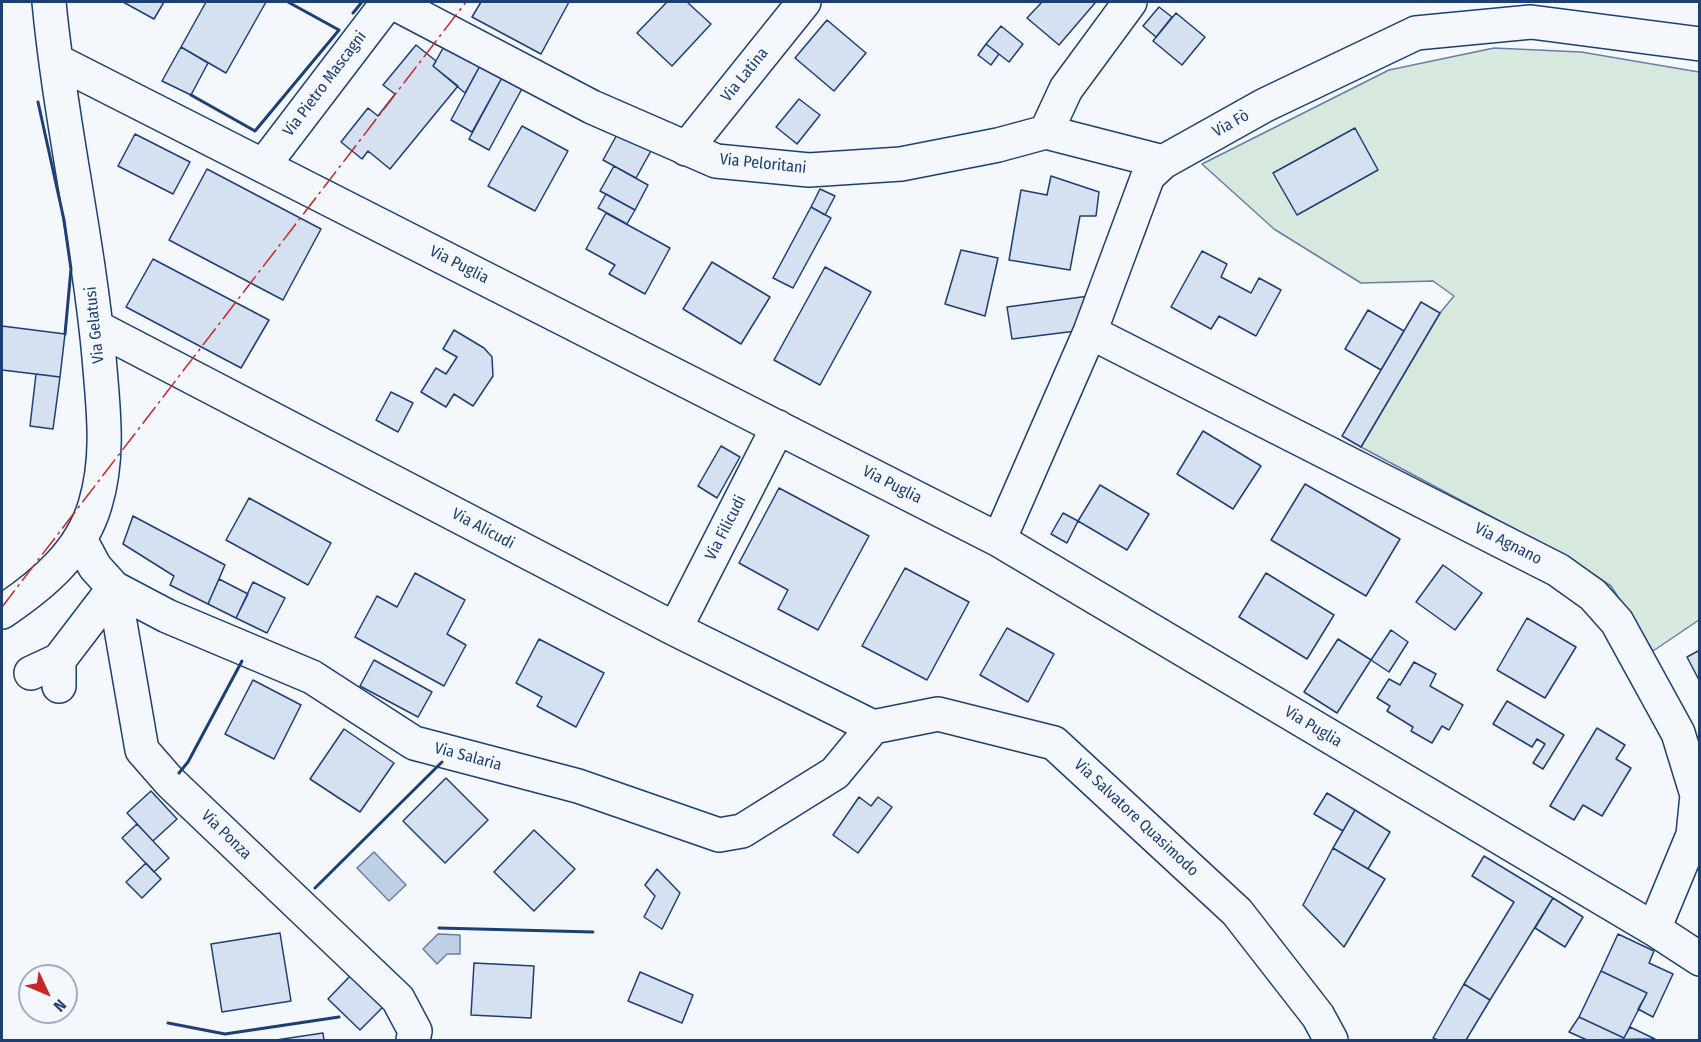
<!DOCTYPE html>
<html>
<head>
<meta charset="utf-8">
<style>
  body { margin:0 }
  #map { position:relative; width:1701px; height:1042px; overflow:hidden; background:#f4f7fb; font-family:"Fira Sans Condensed",sans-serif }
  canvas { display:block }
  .frame { position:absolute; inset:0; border:3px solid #1d3f73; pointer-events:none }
  .north { position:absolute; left:18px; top:964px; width:60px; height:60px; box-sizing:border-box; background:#f4f7fb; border:2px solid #9eadc5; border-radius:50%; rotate:134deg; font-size:16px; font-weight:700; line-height:24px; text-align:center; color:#1d3f73 }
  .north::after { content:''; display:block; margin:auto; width:21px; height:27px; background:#c62828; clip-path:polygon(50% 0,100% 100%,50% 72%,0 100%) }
</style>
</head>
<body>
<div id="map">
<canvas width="1701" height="1042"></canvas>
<div class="frame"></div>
<div class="north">N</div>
</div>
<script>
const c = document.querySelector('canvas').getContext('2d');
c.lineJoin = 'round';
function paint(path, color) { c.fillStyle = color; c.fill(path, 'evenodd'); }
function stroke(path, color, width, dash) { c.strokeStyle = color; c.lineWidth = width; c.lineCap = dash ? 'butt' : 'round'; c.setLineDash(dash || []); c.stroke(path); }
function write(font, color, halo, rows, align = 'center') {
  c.font = font + ' "Fira Sans Condensed",sans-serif'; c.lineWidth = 4.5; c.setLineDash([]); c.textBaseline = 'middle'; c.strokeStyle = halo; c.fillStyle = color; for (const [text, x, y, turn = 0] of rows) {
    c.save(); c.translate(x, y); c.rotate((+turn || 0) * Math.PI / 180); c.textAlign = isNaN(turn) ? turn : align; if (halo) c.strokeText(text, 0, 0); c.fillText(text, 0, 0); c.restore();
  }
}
const green = new Path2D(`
  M1494,48l87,4 118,20v548l-46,31 -42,-65 -44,-29 -206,-110 79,-134 14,-17 -21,-15 -72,2 -87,-54 -72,-65 187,-94z`);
paint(green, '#d7e8df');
stroke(green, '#687fa3', 1.5);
const water = new Path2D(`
  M374,852l32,33 -17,16 -32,-33z
  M438,934l22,1v19h-13l-10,10 -14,-15z`);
paint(water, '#bed0e5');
stroke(water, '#687fa3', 1.5);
const building = new Path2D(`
  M123,2h41l-10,17z
  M206,2h60l-40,71 -45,-26z
  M481,2h88l-28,52 -69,-37z
  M667,2h20l24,22 -39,42 -35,-33z
  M1042,2h51l2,1 -36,42 -32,-27z
  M1159,7l13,10 -16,20 -13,-11z
  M1176,13l29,24 -23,28 -29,-24z
  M827,20l39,33 -32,38 -39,-33z
  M1001,26l22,18 -14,18 -23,-18z
  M446,43l36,19 -17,31 -32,-27z
  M986,44l13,10 -8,11 -13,-10z
  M416,45l20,16 -3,5 25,20 -68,83 -22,-18 -6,8 -21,-17 27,-34 10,8 17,-22 -12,-9z
  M181,47l27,16 -17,32 -29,-14z
  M482,62l22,12 -32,58 -21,-12z
  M504,74l20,11 -35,65 -20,-11z
  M799,99l21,16 -23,29 -21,-17z
  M522,126l46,25 -33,60 -47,-25z
  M1355,128l23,42 -81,45 -24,-42z
  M619,131l33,18 -16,29 -33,-18z
  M135,134l55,28 -17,32 -55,-28z
  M614,166l34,19 -13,25 -35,-19z
  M207,169l114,60 -38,71 -114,-60z
  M1051,176l48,16 -3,24h-16l-10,54 -61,-10 12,-70 26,5z
  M820,189l15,7 -10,19 -14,-8z
  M606,194l29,16 -8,14 -29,-16z
  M811,207l20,11 -38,70 -20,-10z
  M606,213l64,35 -25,46 -36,-20 6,-9 -29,-16z
  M961,250l37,8 -13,58 -40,-12z
  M1202,251l25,13 -6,13 30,16 8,-15 22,12 -25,46 -37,-20 -8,13 -40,-22z
  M153,259l116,61 -28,48 -115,-61z
  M712,262l58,35 -29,47 -58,-35z
  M825,267l46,25 -51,93 -46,-25z
  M1089,296l-13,35 -64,8 -5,-32z
  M1421,302l19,11 -79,134 -19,-11z
  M1368,310l36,21 -23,39 -36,-21z
  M2,326l63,8 -5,43 -58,-7z
  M454,330l30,18 8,9 1,19 -20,30 -19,-12 -8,13 -25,-15 15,-24 10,6 11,-17 -14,-8z
  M36,374l24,3 -7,52 -23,-3z
  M391,392l22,11 -15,29 -22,-12z
  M1203,431l58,35 -28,43 -56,-35z
  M721,446l19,11 -23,41 -19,-12z
  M1305,484l95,55 -34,57 -95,-56z
  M1100,485l49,29 -22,36 -49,-29z
  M779,488l90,48 -51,94 -40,-21 10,-19 -49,-27z
  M249,498l82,45 -23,42 -82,-45z
  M1063,513l15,8 -11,22 -16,-9z
  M133,516l92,49 -17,39 -38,-19 4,-9 -51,-32z
  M1443,565l39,28 -27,37 -39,-28z
  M905,568l64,34 -42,78 -65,-34z
  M415,573l50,27 -18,34 19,11 -22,41 -89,-49 22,-41 20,11z
  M1266,573l68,42 -27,44 -68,-42z
  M219,579l29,15 -12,24 -28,-14z
  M253,582l32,16 -18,35 -31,-15z
  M1527,618l49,29 -31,51 -48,-28z
  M1007,628l47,26 -26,48 -48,-27z
  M1391,630l17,12 -19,30 -18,-12z
  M539,639l65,34 -28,54 -39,-21 5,-9 -26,-14z
  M1338,639l33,21 -34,53 -33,-21z
  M1700,650v32l-13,-25z
  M374,660l58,32 -14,25 -58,-31z
  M1414,662l22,12 -6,12 33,19 -14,25 -7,-4 -10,17 -21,-12 2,-4 -26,-16 3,-5 -13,-8 12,-19 11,6z
  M253,680l48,25 -27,54 -49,-25z
  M1507,701l57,34 -21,34 -10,-6 12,-19 -8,-5 -5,8 -39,-23z
  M1597,728l28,17 -9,14 15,9 -29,48 -19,-11 -9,15 -24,-14z
  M344,729l50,34 -34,49 -50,-33z
  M446,778l42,42 -43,43 -42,-42z
  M151,791l26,28 -24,22 -26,-28z
  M1327,793l28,17 -12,21 -29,-17z
  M859,797l12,9 7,-9 14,10 -34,46 -25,-18z
  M1355,810l35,22 -22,37 -35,-21z
  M137,824l32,34 -15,14 -32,-34z
  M534,830l41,39 -41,42 -40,-39z
  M1333,848l52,31 -41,68 -41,-42z
  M1484,856l69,42 -63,102 -26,-16 50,-82 -42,-26z
  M146,863l15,16 -19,19 -16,-16z
  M657,869l23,24 -18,36 -18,-12 11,-21 -10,-11z
  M1553,898l30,19 -18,30 -30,-19z
  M280,933l11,68 -69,11 -11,-68z
  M1618,934l36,17 -5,12 24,11 -20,43 -15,-8 9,-16 -46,-22z
  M474,963l60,3 -3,52 -60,-3z
  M1601,971l46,22 -23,45 -45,-21z
  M640,972l53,23 -11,28 -54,-22z
  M351,975l32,32 -23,23 -32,-31z
  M1464,984l26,16 -24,40h-28l-5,-2z
  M1579,1017l45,21 6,-11 25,12 -68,1 -18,-8z
  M323,1033l1,7h-48z`);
paint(building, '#d5e0f0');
stroke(building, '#1d3f73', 1.5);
const minor = new Path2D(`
  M392,2l200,105 124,54 93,9 92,-6 97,-19 48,-13 117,30
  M57,61l942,479 655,389 46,30
  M1046,132l20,-43 64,-87
  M686,149l118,-147
  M263,166l125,-164
  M96,327l579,302 198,98
  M1090,332l468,238 35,25 24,27 61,111 19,62 -4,40 -39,94
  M80,539l15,28 19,21 53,28 145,61 102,66 164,43 141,49 23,-4 93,-58 38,-46
  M999,540l91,-208 58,-156 15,-14 102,-57 151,-72 115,-11 169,22
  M114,588l28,162 28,32 228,217 17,32 -2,9
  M2,612c40,-27 79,-59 93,-107 15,-49 8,-98 4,-148 -11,-120 -39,-237 -50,-355
  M675,629l103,-202
  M31,673l28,-13
  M59,686v-26l55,-72
  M873,727l65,-13 116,29 183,169 81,104 13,24`);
stroke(minor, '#1d3f73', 36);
stroke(minor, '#f4f7fb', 33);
stroke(new Path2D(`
  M353,13l9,-11
  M191,95l64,36 84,-101 -51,-28
  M38,102l26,118 7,49 -6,65
  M179,773l9,-11 54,-101
  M315,888l127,-126
  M439,928l154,4
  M168,1023l57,11 114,-17`), '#1d3f73', 3);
stroke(new Path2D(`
  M2,607l464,-605`), '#c62828', 1.5, [21, 4.5, 3, 4.5]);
write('16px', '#1d3f73', '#f4f7fb', [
  ["Via Latina",745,75,-51],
  ["Via Pietro Mascagni",325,84,-53],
  ["Via Fò",1231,124,-29],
  ["Via Peloritani",763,164,6],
  ["Via Puglia",459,265,27],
  ["Via Gelatusi",95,325,-96],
  ["Via Puglia",892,485,27],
  ["Via Filicudi",726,528,-63],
  ["Via Alicudi",483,529,28],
  ["Via Agnano",1508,544,27],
  ["Via Puglia",1313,727,31],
  ["Via Salaria",468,757,15],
  ["Via Salvatore Quasimodo",1136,818,43],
  ["Via Ponza",226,835,44]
]);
</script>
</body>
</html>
